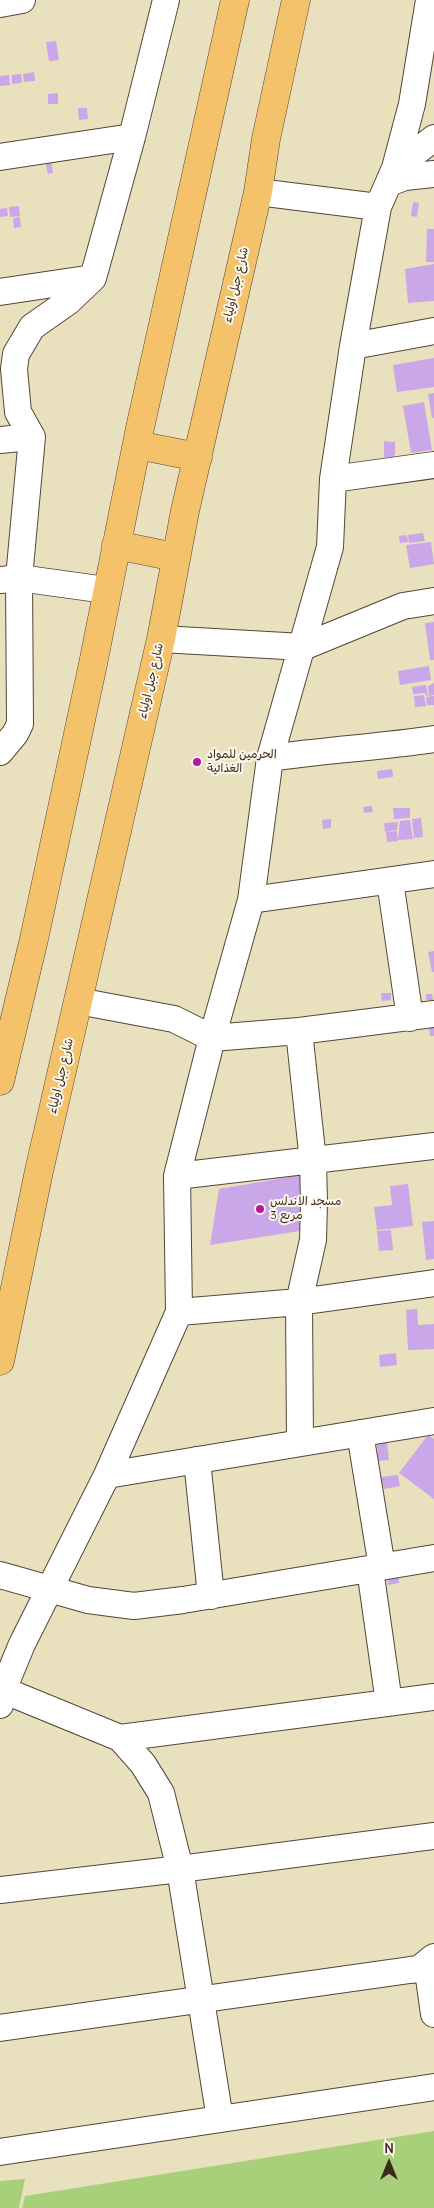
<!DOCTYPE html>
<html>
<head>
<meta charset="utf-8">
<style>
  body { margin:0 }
  #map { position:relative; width:434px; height:2208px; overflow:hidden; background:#e9e1be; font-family:Delius,sans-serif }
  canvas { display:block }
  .north { position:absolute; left:364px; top:2138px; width:50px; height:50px; -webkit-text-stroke:4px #fbf7ec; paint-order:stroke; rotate:0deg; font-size:14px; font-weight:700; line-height:20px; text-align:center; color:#3b2a1e }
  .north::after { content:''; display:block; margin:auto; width:18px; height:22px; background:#3b2a1e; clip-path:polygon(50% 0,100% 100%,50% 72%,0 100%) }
</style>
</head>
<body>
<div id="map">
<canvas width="434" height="2208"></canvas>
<div class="north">N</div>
</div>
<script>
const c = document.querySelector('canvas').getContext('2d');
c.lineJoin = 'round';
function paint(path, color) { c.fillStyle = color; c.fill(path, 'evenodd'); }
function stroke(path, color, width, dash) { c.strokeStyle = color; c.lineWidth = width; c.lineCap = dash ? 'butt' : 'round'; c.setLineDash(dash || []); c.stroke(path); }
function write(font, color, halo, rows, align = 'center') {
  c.font = font + ' Delius,"Playpen Sans Arabic",sans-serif'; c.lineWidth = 4; c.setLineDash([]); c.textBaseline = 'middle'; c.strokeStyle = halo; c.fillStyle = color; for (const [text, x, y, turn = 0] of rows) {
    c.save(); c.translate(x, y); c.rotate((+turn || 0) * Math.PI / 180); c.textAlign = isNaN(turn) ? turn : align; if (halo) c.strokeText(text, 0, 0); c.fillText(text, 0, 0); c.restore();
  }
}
paint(new Path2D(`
  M434,2131v77h-412l3,-12z
  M25,2179l-6,29h-19v-27z`), '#a8cf79');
paint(new Path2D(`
  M56,41l3,19 -10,1 -3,-19z
  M34,72l1,9 -11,1 -1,-8z
  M21,74l1,9 -10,1v-9z
  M9,75l1,10 -10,1v-10z
  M58,93v11h-10v-10z
  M78,108h9l1,11 -9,1z
  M51,160l2,13 -5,1 -3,-13z
  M413,202l6,1 -2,14 -6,-1z
  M19,206l1,10 -10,1 -1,-10z
  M7,208l1,8 -8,1v-8z
  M20,217l1,10 -7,1 -1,-10z
  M427,229h7v33h-8z
  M434,264v37l-26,2 -3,-34z
  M434,358v29l-37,5 -4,-27z
  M434,393v25h-2l-4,-24z
  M424,402l8,48 -21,3 -8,-47z
  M384,441l11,1v13l-2,2h-9z
  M423,533l2,8 -16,2 -1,-8z
  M407,535l1,7 -8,1 -1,-7z
  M431,542l3,22 -24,4 -4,-23z
  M434,622v38h-4l-5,-37z
  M429,666l2,14 -31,5 -2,-14z
  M434,683v12l-5,1 -1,-10z
  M426,685l2,11h-2l-1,-3 -12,1 -1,-7z
  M424,695l2,11 -11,1 -1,-11z
  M434,696v9h-7l-1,-8z
  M392,769l1,8 -15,2 -1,-8z
  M372,806l1,6 -9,1 -1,-6z
  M393,808h17v10l-16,1z
  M421,818l2,19 -9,1 -2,-19z
  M331,819v9l-8,1 -1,-9z
  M410,820l3,19 -15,1 2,-19z
  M398,822l-1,8 -12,2 -1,-9z
  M397,831l1,10 -11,1 -1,-10z
  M434,951v21h-2l-4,-20z
  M381,993h10v7l-9,1z
  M426,994h6l1,6h-7z
  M434,1018v18h-4l-2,-17z
  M301,1175l5,55 -96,15 9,-56z
  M408,1184l5,42 -36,4 -3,-23 18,-2 -2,-19z
  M434,1221v38l-8,1 -4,-38z
  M391,1230l2,20 -14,1 -2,-20z
  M417,1309l1,16 16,-1v25l-26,1 -2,-40z
  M396,1353l1,12 -17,2 -1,-12z
  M428,1435l6,4v60l-35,-26z
  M387,1441l2,19 -11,1 -1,-19z
  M398,1475l2,11 -16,3 -3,-12z
  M398,1570l1,13 -11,2 -1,-14z`), '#caa7e9');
const minor = new Path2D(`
  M0,4l22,-4
  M0,157l132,-20
  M395,168l39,-30
  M389,183l16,-6 29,-3
  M258,192l120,15
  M0,292l93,-14
  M353,346l81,-15
  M0,440l32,-3
  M333,479l101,-14
  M0,580l19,-2 87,12
  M161,639l142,8 100,-41 31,-5
  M0,752l15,-18 5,-10 -1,-146 13,-141 -14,-25 -4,-43 2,-15 16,-27 37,-26 24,-23 39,-141 34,-137
  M270,758c55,-8 110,-11 164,-19
  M390,881l20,137
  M251,900l183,-26
  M78,1001l96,18 38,19 87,-7 135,-17
  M299,1031l14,130 1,42 -1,37 -14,62 1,140
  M177,1176l257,-30
  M179,1312l120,-10 135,-19
  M360,1433l22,134
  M197,1460l14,136
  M107,1475l327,-54
  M370,1569l19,134
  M0,1575l88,25 46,6 49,-6 251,-42
  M3,1690l117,48 23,26 18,29 19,76 40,250
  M0,1705l3,-15 19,-46 85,-169 72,-163 -2,-136 35,-138 39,-138 19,-142 60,-211 3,-68 20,-133 25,-139 17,-39 17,-64 17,-104
  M120,1738l314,-41
  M0,1890l180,-21 254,-33
  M427,1964l7,50
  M0,2028l410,-58 9,-1 15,-12
  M0,2152l434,-65`);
const highway = new Path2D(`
  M137,445l61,12
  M116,545l59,12
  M0,1081l34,-142 59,-275 47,-236 95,-428
  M0,1361l39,-190 122,-532 24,-128 73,-319 8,-53 30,-139`);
stroke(minor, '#554536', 28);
stroke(highway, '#554536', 29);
stroke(minor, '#fff', 26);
stroke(highway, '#f3c26a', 28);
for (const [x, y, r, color] of [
  [197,762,5,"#b5179e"],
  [260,1209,5,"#b5179e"]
]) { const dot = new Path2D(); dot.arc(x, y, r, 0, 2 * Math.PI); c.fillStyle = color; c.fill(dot); stroke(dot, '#fbf7ec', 2); }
write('12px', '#3b2a1e', '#fbf7ec', [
  ["شارع جبل اولياء",236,285,-77],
  ["شارع جبل اولياء",151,681,-77],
  ["شارع جبل اولياء",61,1076,-77]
]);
write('12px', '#3b2a1e', '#fbf7ec', [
  ["الحرمين للمواد",207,755],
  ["الغذائية",207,769],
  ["مسجد الاندلس",270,1202],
  ["مربع 3",270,1216]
], 'left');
</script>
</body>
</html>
